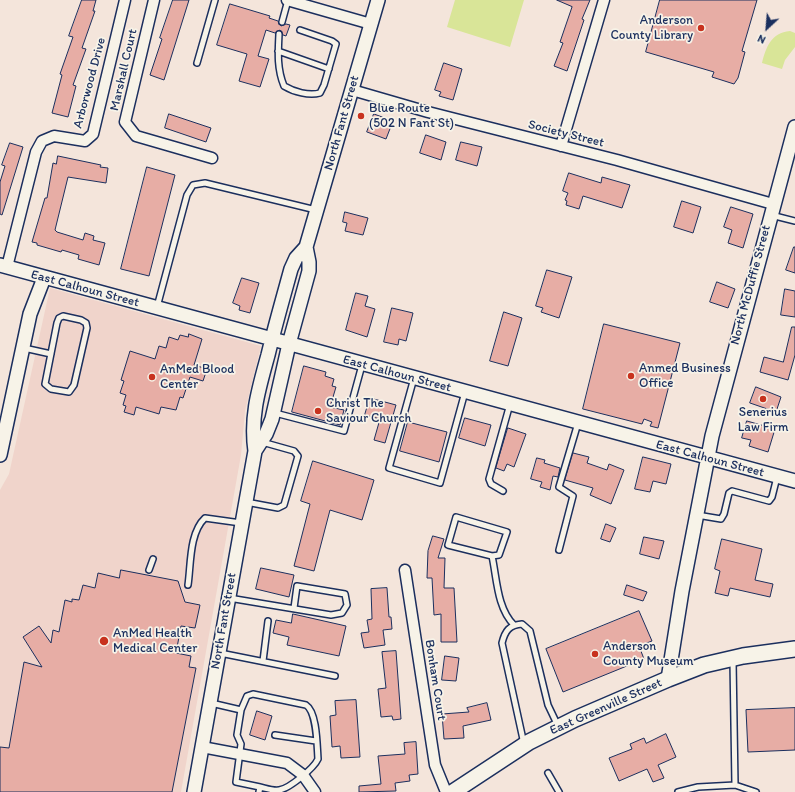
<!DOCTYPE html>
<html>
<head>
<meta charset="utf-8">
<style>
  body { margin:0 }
  #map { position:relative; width:795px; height:792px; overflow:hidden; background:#f4e5db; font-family:Itim,sans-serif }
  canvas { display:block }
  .north { position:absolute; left:747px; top:8px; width:40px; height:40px; -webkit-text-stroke:3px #f7f3e8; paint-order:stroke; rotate:206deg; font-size:11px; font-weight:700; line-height:16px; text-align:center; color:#1b2f5e }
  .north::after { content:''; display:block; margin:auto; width:14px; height:18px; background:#1b2f5e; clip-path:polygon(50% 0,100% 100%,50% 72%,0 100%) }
</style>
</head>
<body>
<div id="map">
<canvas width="795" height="792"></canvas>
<div class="north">N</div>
</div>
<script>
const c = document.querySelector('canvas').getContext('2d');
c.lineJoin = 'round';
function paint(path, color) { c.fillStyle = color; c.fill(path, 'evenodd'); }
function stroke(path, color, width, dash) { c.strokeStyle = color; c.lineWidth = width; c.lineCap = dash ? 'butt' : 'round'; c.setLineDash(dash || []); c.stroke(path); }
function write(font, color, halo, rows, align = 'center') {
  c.font = font + ' Itim,sans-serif'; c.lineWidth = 3.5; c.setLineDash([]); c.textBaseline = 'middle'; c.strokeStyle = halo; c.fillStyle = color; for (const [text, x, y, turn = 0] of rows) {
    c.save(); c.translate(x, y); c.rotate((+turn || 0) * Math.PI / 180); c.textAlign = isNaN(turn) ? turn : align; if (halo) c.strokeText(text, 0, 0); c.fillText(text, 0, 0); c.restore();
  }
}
paint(new Path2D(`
  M50,288l211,58 -16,65 -4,44 -60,337h-181v-302l9,-16z`), '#f0d4cb');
paint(new Path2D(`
  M455,0h69l-14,47 -63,-20z
  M790,31l5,2v14l-10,13 -3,9 -20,-6c4,-16 9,-30 28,-32z`), '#d9e598');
const building = new Path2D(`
  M82,0h14l-3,11h2l-13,37 4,1 -13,36 3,1 -8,31 -16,-4 10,-38 -2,-1 13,-37 -4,-1z
  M173,0h16l-25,80 -14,-5 12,-36 -2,-1z
  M557,0h33l-8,19 2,1 -17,51 -13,-5 9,-23 -3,-1 12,-35z
  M660,0h97l-15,51 3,1 -7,26 -4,6 -22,-7 2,-5 -68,-20z
  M230,4l40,12 -1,2 9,3 3,5 5,-2 4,1 -4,11 -3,-1 -3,-5 -5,3 -9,-3 -8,26 11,3 -9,28 -21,-6 8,-27 -30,-9z
  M444,63l18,6 -9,31 -14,-4 2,-4 -6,-2z
  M169,114l42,14 -5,14 -41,-14z
  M374,114l19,7 -7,18 -19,-7z
  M426,135l20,7 -5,18 -21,-7z
  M461,142l21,5 -5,19 -21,-6z
  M10,143l13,4 -21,68 -2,-1v-32l5,-16 -3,-1z
  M58,156l43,9 -1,2 8,1 -2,15 -38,-6 -13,53 2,2 26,8 2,-7 9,3 -1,4 12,3 -6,22 -21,-6 1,-4 -17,-5 -1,2 -24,-7v-2l-5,-1 13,-44h2l6,-35 3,1z
  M147,167l28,8 -26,101 -28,-7z
  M569,173l32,10 1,-6 28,8 -8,23 -39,-12 -4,13 -13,-4 1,-4 -2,-1 3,-7 -5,-2z
  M682,201l19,6 -8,26 -19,-6z
  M731,207l22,7 -10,34 -15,-5 4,-13 -8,-3z
  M345,212l23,6 -5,17 -18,-4 2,-8 -4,-1z
  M794,247h1v26l-9,-3z
  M547,270l25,7 -13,41 -18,-6 2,-4 -7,-2z
  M242,278l17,5 -9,30 -11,-3 1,-4 -7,-3z
  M717,282l18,7 -7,19 -18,-6z
  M785,289l10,2v26l-14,-2z
  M356,293l12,3 -3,10 10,3 -8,28 -21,-7z
  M392,308l21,5 -7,28 -7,-2 -1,6 -14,-3z
  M504,312l18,6 -14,48 -18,-5z
  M604,324l76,19 -22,85 -8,-2 2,-4 -8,-3 -2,5 -59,-15z
  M792,327h3v28l-7,25 -28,-8 4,-15 19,5z
  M189,334l13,5 -8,26 13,4 -4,12 -13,-4 -7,21 -3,-1 -4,13 -15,-3 -2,7 -23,-7 -2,8 -10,-3 2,-6 -3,-1 3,-10 -6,-2 4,-12 -3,-1 9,-29 25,8 4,-13 7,2 3,-11 9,3 2,-5 8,2z
  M304,366l22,6 -1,4 9,3 -2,7 4,1 -6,20 14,3 -4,15 -48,-13z
  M756,387l25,10 -5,15 -26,-9z
  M370,398l26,7 -11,38 -11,-3 6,-21 -15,-4z
  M465,418l26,7 -6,21 -26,-8z
  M747,421l28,8 -7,23 -19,-6 2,-6 -9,-2z
  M408,422l39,10 -8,30 -39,-11z
  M508,428l18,6 -12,33 -7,-3 -3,7 -8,-3z
  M573,453l16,4 -2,6 20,7 2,-6 15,6 -13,34 -21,-9 3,-7 -28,-8z
  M643,457l28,7 -5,20 -13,-3 -3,11 -15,-3z
  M537,458l8,2 -1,3 16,5 -2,9 -5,-1 -3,14 -10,-3 2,-5 -11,-3z
  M313,461l61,19 -12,40 -32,-10 -16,61 -20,-5 16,-62 -9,-3z
  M606,524l10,4 -6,14 -9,-3z
  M433,536l11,3 -6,19h7l-1,30h10l3,54h-16v-28l-7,1 -2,-37h-5l1,-27z
  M644,537l20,4 -5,18 -19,-5z
  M722,539l40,10 -7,31 18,4 -3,13 -40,-9 -2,8 -13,-3 5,-22 -5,-2z
  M261,568l33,7 -5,22 -33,-8z
  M121,570l57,11 7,21 15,3 -5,23 -14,-2 -5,27 15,3 -2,11 7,1 -24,124h-172v-45l9,1 15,-86 18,5 -19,-30 16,-11 12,17 2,-13 6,2 6,-32 7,2v-3l7,1 4,-15 12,3 3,-15 21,5z
  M627,585l20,7 -4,9 -19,-6z
  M387,588l2,29h2l1,12 -9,1 2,15 -21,3 -3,-15 8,-1 -2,-12 5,-1 -1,-30z
  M639,611l13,30 -13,5 5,13 -81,33 -17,-43z
  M293,614l53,12 -7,30 -52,-11 2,-8 -16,-4 3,-13 15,3z
  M396,651l5,68 -8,1 -1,-4 -11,1 -3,-28 8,-1 -4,-36z
  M445,656l14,2 -3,23 -14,-1z
  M356,700l4,57 -19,1 -1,-12 -8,1 -2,-31 6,-1 -1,-14z
  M487,703l4,17 -28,6 1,12 -20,1 -2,-25 27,-2 -2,-4z
  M795,708v42l-47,2 -2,-42z
  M257,711l15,5 -7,24 -15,-5z
  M666,734l10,23 -18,8 6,13 -11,4 -6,-13 -28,12 -10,-23 23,-9 -2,-5 14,-6 2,5z
  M416,742l2,32 -9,1 1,6 -15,2 1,8 -37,1v-6l22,-2 -3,-28 27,-2 -1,-11z`);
paint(building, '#e7ada5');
stroke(building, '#1b2f5e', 1);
const lane = new Path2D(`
  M282,22l6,-22
  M279,34c-1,19 -2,35 5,52 10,6 25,10 36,7l4,-8 12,-41 -4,-3 -32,-11
  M278,51l51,18
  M197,63l18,-63
  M771,215l24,6
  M157,307l30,-112 6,-10 12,-2 111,27
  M63,316l18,4 5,3 1,5 -13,57 -5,7 -18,-3 -6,-5 12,-61 2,-5z
  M24,348l27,6
  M414,378l-25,90 51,15 25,-91
  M275,413l69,18 18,-66
  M503,491l-12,-7 -2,-5 21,-75
  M246,502l32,6 6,-3 14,-49 -4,-5 -32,-9
  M697,515l24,4 3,-5 5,-21 3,-2 37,10 3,-4 5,-20
  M559,550l14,-54 -14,-9 19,-64
  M492,556l7,-1 8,-23 -51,-15 -8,28 44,11c5,23 5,52 22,69
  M149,570l4,-11
  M188,585c3,-20 1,-52 17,-67l36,5
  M229,598l102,17 11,-2 5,-8 -2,-11 -48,-8 -3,22
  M220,653l115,23
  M263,661l5,-40
  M733,661l2,124
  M211,703l30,7 6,-14 6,-2 53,11c11,7 11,40 12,54 -4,9 -29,30 -39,31 -6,1 -14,-2 -19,-3l-1,5
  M241,710l-4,25 4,9 -5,38 24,5
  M275,735l41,6
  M524,744l-22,-101c3,-12 7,-18 20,-19l8,7 18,74 10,21
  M548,773l11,19
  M678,792l20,-5 37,-2 21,7`);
const street = new Path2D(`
  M154,0l-29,122 11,14 76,22
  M287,0l84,24
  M352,90l76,22 189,48 156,44
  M561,146l43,-146
  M7,267l29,-115 6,-11 12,-5 31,5 8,-7 32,-134
  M405,570l30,195 11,27
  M202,747l85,16 16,12 12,17`);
const secondary = new Path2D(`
  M0,265l795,216
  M255,451l11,-17 6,-15 17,-75 20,-73v-9l-3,-15
  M0,455l30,-141 14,-36
  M668,679l14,-88 30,-155 83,-309
  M194,792l61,-341c-5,-35 4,-63 13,-96 7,-29 15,-57 23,-86l5,-11 10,-11 72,-247`);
const primary = new Path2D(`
  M453,792l76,-50 46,-23 93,-40 36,-14 39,-9 52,-7`);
stroke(lane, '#1b2f5e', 8);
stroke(street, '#1b2f5e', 13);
stroke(secondary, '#1b2f5e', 16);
stroke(primary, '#1b2f5e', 18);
stroke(lane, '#f7f3e8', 5);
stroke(street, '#f7f3e8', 10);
stroke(secondary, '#f7f3e8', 13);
stroke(primary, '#f7f3e8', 15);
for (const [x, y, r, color] of [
  [701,28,4,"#c8321e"],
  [361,116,4,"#c8321e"],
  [631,376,4,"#c8321e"],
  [152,377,4,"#c8321e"],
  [763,399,4,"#c8321e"],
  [318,411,4,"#c8321e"],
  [104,641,5,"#c8321e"],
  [595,654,4,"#c8321e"]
]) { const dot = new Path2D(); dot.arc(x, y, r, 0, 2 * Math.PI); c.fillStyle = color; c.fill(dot); stroke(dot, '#f7f3e8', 1.5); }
write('13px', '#1b2f5e', '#f7f3e8', [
  ["Anderson",693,21,"right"],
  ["County Library",693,36,"right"],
  ["Blue Route",369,109],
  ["(502 N Fant St)",369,124],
  ["Anmed Business",639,369],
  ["Office",639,384],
  ["AnMed Blood",160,370],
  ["Center",160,385],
  ["Christ The",326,404],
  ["Saviour Church",326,419],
  ["Senerius",763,413,"center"],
  ["Law Firm",763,428,"center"],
  ["AnMed Health",113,634],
  ["Medical Center",113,649],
  ["Anderson",603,647],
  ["County Museum",603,662]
], 'left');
write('13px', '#1b2f5e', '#f7f3e8', [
  ["Marshall Court",124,70,-77],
  ["Arborwood Drive",90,83,-75],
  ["North Fant Street",342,123,-74],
  ["Society Street",566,134,14],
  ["North McDuffie Street",751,285,-75],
  ["East Calhoun Street",85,289,15],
  ["East Calhoun Street",397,374,15],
  ["East Calhoun Street",710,459,15],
  ["North Fant Street",224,621,-80],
  ["Bonham Court",435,680,81],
  ["East Greenville Street",606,707,-24]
]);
</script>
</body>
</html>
